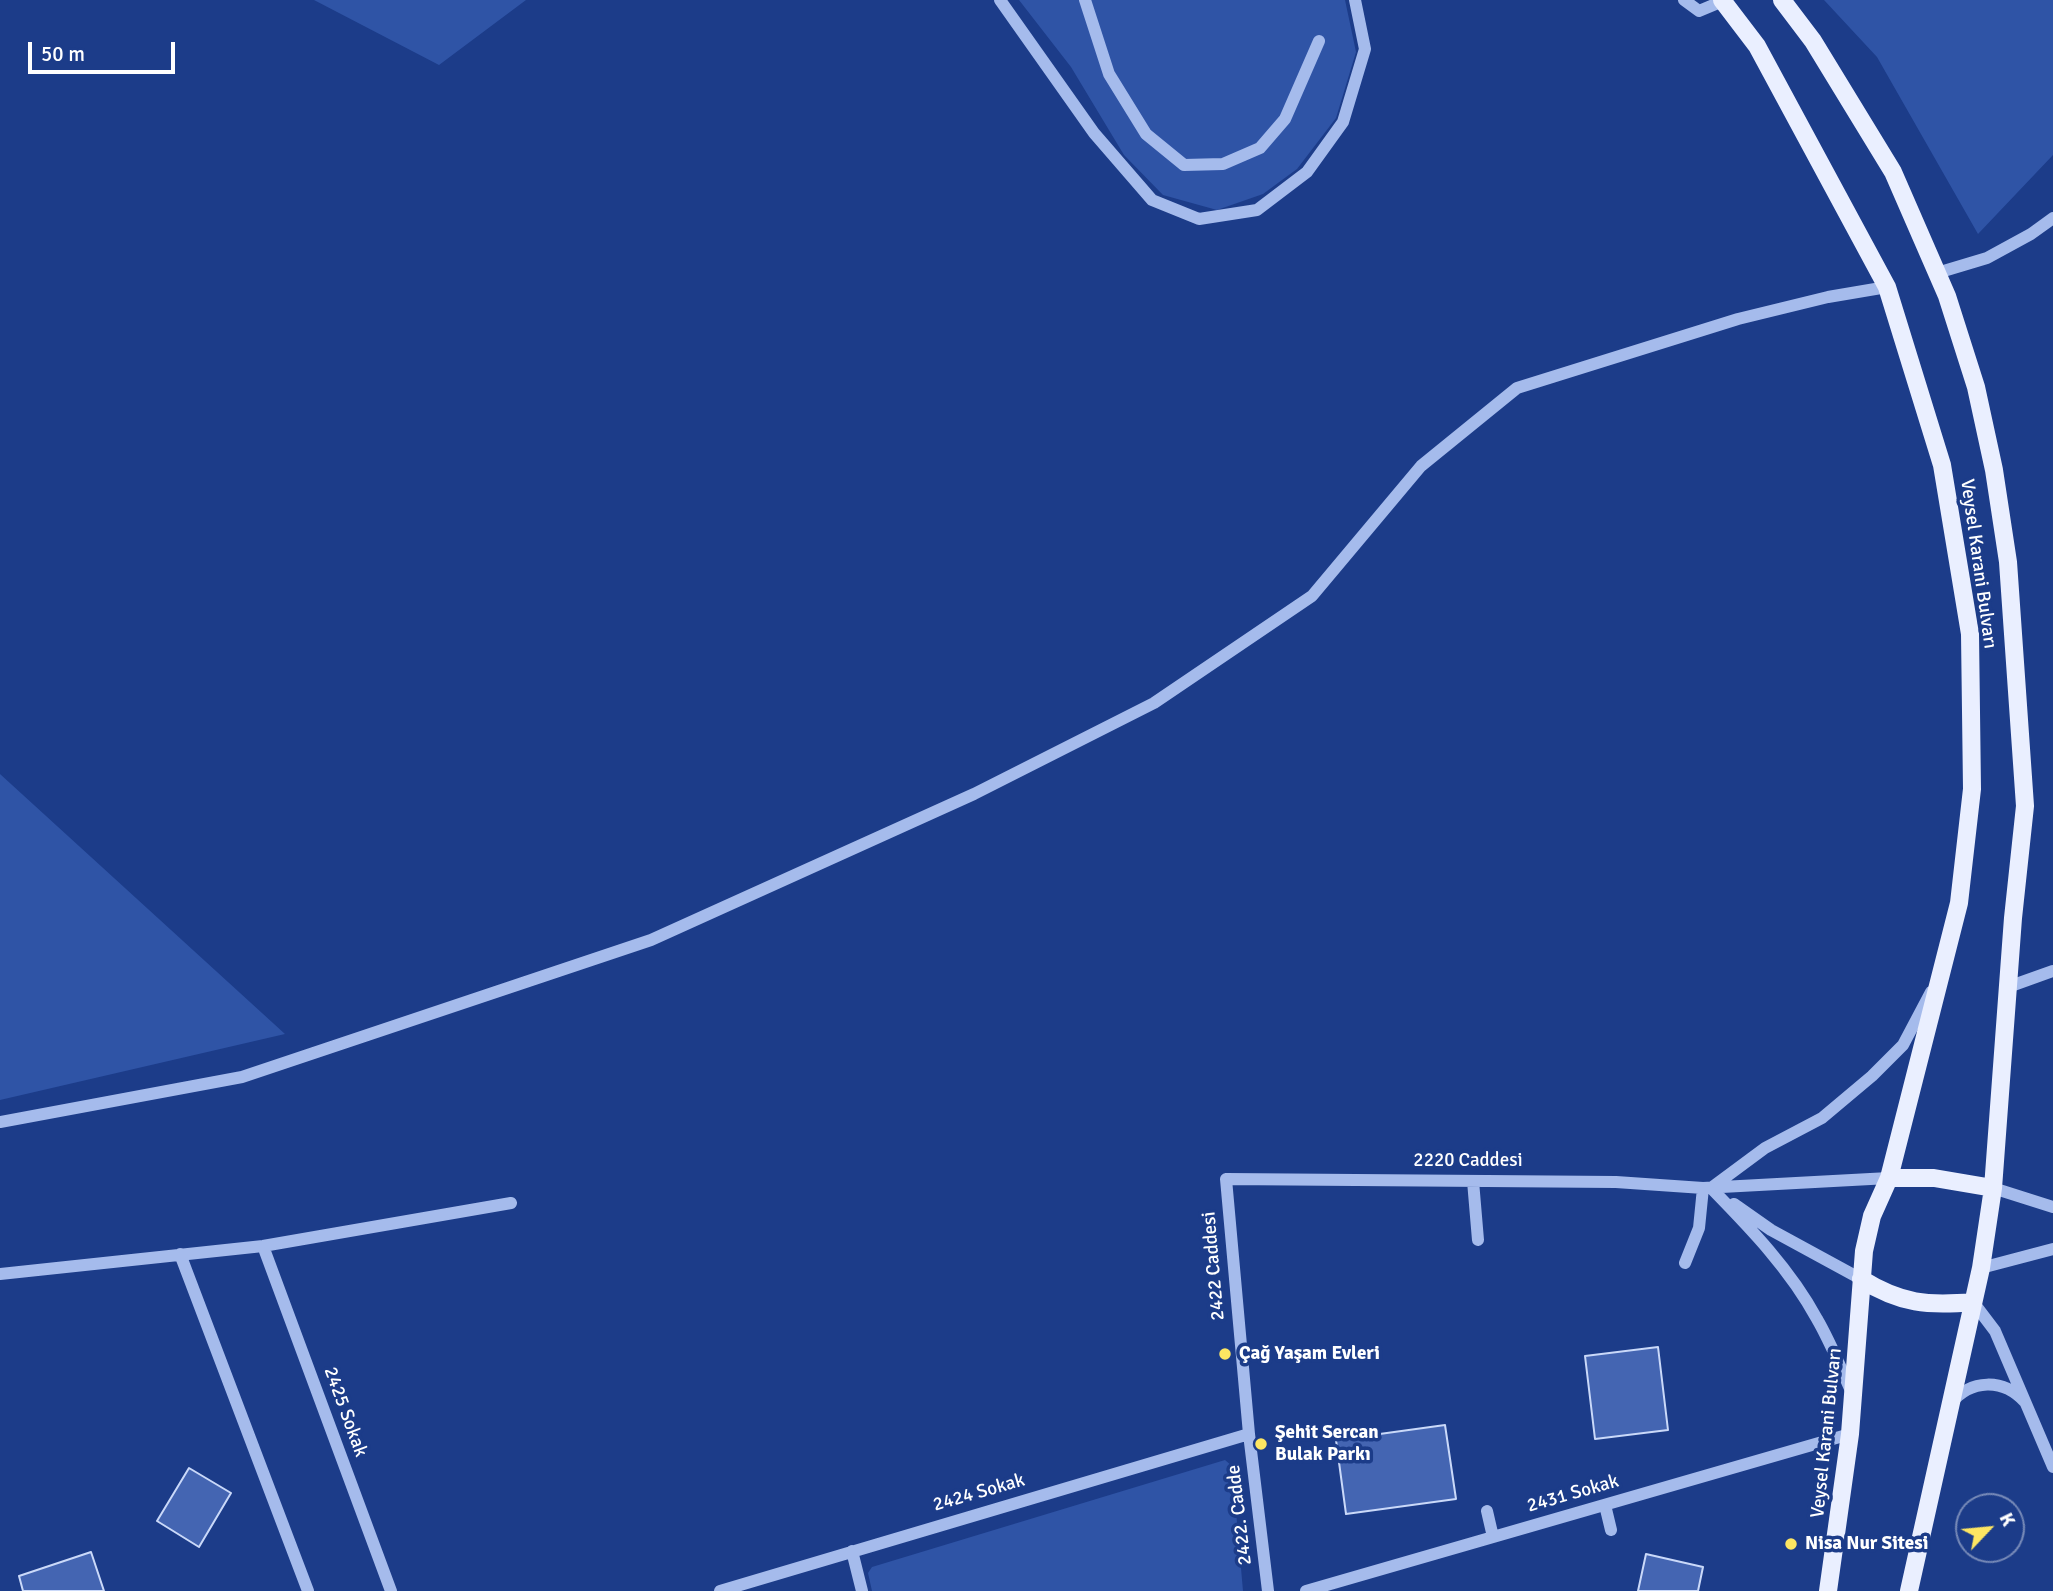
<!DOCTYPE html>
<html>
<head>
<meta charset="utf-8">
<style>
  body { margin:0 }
  #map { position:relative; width:2053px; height:1591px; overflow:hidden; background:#1c3c89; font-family:Signika,sans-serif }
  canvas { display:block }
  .north { position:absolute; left:1955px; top:1493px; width:70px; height:70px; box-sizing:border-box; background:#1c3c89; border:2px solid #778ab8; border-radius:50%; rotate:64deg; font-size:19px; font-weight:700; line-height:28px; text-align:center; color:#fff }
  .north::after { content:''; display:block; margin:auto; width:24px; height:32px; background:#fde662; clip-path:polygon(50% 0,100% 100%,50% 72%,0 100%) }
  .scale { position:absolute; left:28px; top:42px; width:147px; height:32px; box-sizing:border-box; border:4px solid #fff; border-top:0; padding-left:9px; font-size:21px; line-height:24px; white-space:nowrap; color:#fff; -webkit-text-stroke:5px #1c3c89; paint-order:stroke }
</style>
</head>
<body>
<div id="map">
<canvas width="2053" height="1591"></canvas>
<div class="north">K</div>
<div class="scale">50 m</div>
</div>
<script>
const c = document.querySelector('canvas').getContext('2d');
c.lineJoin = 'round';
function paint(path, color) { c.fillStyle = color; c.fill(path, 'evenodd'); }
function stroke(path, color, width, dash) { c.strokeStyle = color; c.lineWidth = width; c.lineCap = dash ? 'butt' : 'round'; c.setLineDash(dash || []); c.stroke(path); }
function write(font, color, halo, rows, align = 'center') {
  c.font = font + ' Signika,sans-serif'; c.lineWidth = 7; c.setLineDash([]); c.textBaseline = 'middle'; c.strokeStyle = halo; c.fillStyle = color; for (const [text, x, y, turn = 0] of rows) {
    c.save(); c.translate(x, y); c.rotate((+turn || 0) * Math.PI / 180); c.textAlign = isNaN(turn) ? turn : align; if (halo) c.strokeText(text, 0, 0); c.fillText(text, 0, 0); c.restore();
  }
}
paint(new Path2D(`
  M314,0h212l-87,65z
  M1019,0h326l11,52 -20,66 -39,51 -34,25 -46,16 -54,-15 -39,-40 -53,-88z
  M1824,0h229v155l-75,79 -101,-177z
  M0,774l285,260 -285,66z
  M1225,1460l7,6 11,125h-371l-4,-18 4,-6z`), '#2f54a6');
const building = new Path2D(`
  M1658,1347l10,83 -73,9 -10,-83z
  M1445,1425l11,74 -110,15 -10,-74z
  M189,1468l42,25 -32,54 -42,-26z
  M91,1552l13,39h-81l-4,-15z
  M1646,1554l57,13 -5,24h-60z`);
paint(building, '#4465b2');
stroke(building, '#cad9f9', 2);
stroke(new Path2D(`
  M1000,0l94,133 58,67 47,19 58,-9 50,-38 36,-50 22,-73 -10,-49
  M1085,0l24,74 37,60 38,31 39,-1 37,-16 25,-29 34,-78
  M1684,0l15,11 24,-10
  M1937,273l50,-15 44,-24 22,-16
  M2008,987l45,-16
  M0,1122l242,-45 409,-137 323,-146 180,-91 158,-107 109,-130 96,-78 221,-69 90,-22 59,-10
  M1473,1181l5,59
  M1711,1188l54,-40 57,-30 50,-42 31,-31 28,-53
  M1711,1188c39,40 79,81 106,131 14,24 24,50 35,74
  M1993,1188l60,19
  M1734,1204l37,26 90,49
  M263,1246l128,345
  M180,1254l128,337
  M1685,1263l14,-35 4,-40
  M1981,1268l72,-19
  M0,1274l263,-28 248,-43
  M1973,1302l22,29 58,136
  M1950,1404c21,-25 53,-26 75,-2
  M1605,1505l6,25
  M1487,1511l6,26
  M852,1551l10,40
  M720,1591l529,-157
  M1268,1591l-19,-157 -23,-255 390,3 87,6 186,-10
  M1306,1591l544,-157`), '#a5bbec', 12);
stroke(new Path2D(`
  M1722,0l35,46 130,241 55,178 28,169 2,155 -13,114 -70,275 -17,38 -8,35 -14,183 -22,157
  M1782,0l31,41 80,131 54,124 29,91 18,83 14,92 17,244 -12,112 -20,270 -12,80 -72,323
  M1889,1178h45l59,10
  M1861,1279c40,25 67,27 112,23`), '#eaefff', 18);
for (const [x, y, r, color] of [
  [1225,1354,7,"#fde662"],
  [1261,1444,7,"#fde662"],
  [1791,1544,7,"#fde662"]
]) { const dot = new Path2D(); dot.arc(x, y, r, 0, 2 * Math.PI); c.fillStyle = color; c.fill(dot); stroke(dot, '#1c3c89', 2.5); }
write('19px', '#fff', '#1c3c89', [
  ["Veysel Karani Bulvarı",1978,564,82],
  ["2220 Caddesi",1468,1161],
  ["2422 Caddesi",1214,1266,-95],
  ["2425 Sokak",345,1412,70],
  ["Veysel Karani Bulvarı",1827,1433,-84],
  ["2424 Sokak",979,1493,-16],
  ["2431 Sokak",1573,1494,-16],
  ["2422. Cadde",1240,1515,-97]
]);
write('bold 19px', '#fff', '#1c3c89', [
  ["Çağ Yaşam Evleri",1239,1354],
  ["Şehit Sercan",1275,1433],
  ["Bulak Parkı",1275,1455],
  ["Nisa Nur Sitesi",1805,1544]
], 'left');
</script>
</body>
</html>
